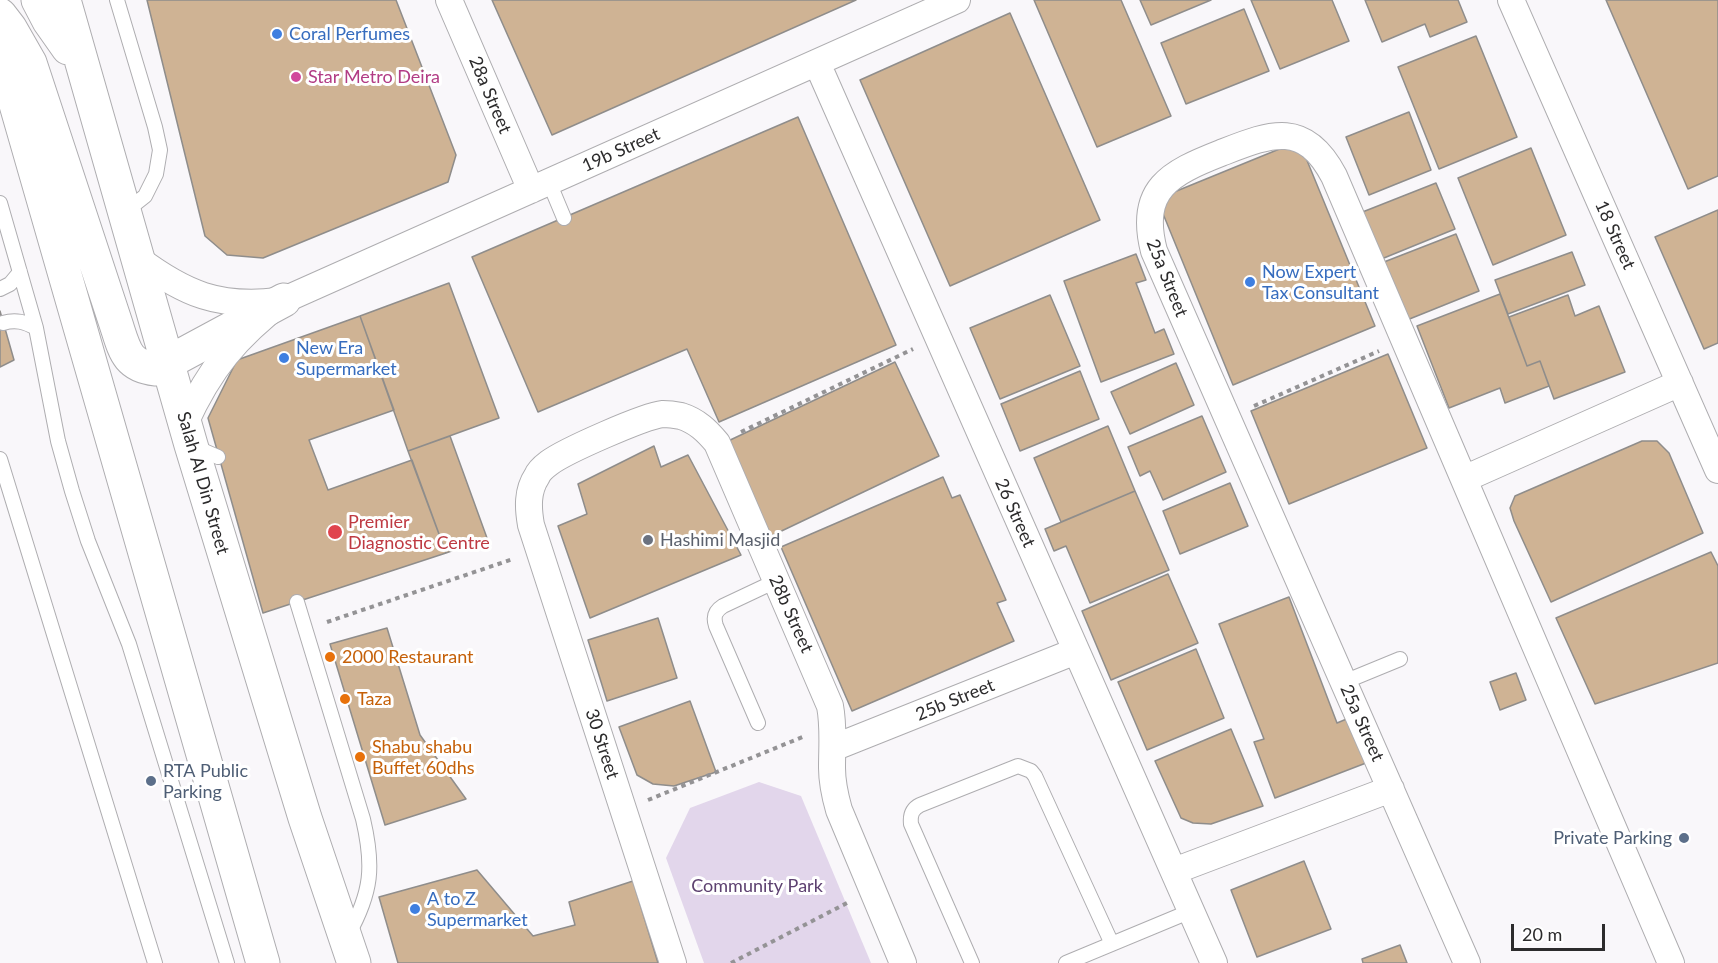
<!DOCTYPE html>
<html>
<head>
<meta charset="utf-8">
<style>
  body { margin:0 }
  #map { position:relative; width:1718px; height:963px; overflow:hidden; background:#f9f7fa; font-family:Lato,sans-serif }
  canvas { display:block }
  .scale { position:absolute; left:1511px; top:924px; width:94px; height:27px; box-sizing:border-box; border:3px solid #2c2b2c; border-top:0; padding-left:8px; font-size:18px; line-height:21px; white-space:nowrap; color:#2c2b2c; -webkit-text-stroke:4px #fff; paint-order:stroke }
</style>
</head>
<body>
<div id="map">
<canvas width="1718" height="963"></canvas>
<div class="scale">20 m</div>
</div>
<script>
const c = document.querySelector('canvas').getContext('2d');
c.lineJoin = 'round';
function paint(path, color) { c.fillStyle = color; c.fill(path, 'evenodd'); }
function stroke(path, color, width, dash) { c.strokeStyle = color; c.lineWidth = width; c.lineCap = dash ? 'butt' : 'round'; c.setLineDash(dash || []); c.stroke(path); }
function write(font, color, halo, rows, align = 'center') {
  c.font = font + ' Lato,sans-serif'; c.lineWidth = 6; c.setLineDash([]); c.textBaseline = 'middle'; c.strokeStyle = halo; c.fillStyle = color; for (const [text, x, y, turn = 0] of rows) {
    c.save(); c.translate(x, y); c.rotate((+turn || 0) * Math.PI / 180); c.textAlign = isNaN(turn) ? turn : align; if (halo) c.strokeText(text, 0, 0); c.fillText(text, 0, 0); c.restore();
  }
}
paint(new Path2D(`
  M759,782l42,14 70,167h-167l-38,-105 24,-50z`), '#e2d6eb');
const building = new Path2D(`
  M147,0h249l60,155 -8,27 -185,76 -36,-3 -22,-19z
  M492,0h364l-304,135z
  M1034,0h87l50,116 -74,31z
  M1140,0h71l-60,25z
  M1251,0h81l17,41 -69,28z
  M1365,0h93l9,22 -37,15 -5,-13 -43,18z
  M1606,0h112v176l-30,13z
  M1244,9l25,62 -83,33 -25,-61z
  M1010,13l90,207 -150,66 -90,-206z
  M1476,36l41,101 -78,32 -41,-102z
  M1409,112l22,58 -62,25 -23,-58z
  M798,117l98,228 -177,77 -32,-73 -149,63 -66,-155z
  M1299,141l76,185 -142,59 -76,-186z
  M1531,148l35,87 -73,30 -35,-87z
  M1436,183l19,46 -76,31 -19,-47z
  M1718,210v133l-14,6 -49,-112z
  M1456,234l23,57 -72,29 -23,-58z
  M1572,252l13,33 -77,29 -13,-34z
  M1136,254l10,26 -10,3 19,50 9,-4 10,25 -73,28 -37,-101z
  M449,283l50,135 -91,33 -48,-135z
  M1500,294l27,72 13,-5 9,25 -44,17 -5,-15 -51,20 -32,-82z
  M1050,295l30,71 -80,33 -30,-71z
  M1568,295l7,21 24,-10 26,66 -71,27 -14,-38 -13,5 -18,-49z
  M0,311l14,49 -14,7z
  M360,316l34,94 -85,30 19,50 84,-30 34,93 -183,60 -55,-195 29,-58z
  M1388,354l39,94 -138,56 -38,-93z
  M895,362l44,94 -168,80 -45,-94z
  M1176,363l18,42 -64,29 -19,-42z
  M1080,371l19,48 -79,32 -19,-47z
  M1202,416l24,56 -63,28 -13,-29 -10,5 -12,-29z
  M1108,426l27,65 -74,31 -27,-64z
  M450,436l37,102 -41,15 -38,-102z
  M1642,441h15l12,12 34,80 -152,69 -37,-81 -4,-13 5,-12z
  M654,446l7,21 27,-12 53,100 -151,63 -32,-92 29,-12 -9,-30z
  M943,477l9,21 8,-3 46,105 -9,3 17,38 -162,70 -71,-164z
  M1230,483l18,43 -68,28 -17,-43z
  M1135,491l34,79 -79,33 -24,-57 -12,5 -9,-22z
  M1711,552l7,14v97l-123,41 -39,-86z
  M1168,574l30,69 -87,37 -29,-69z
  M1289,597l48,126 12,-5 17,45 -91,35 -21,-56 10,-3 -45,-115z
  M658,618l19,60 -70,23 -19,-61z
  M387,628l33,107 46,64 -81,26 -55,-181z
  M1196,649l28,69 -77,32 -29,-68z
  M1516,673l10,27 -26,10 -10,-28z
  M690,701l26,71 -42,14 -21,-2 -16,-9 -18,-48z
  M1231,729l32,77 -52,18 -18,-1 -12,-5 -26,-57z
  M1304,861l27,68 -74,28 -26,-67z
  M477,870l56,66 42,-11 -6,-23 64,-21 25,82h-260l-19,-66z
  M1400,945l7,18h-44l-1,-4z`);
paint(building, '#cfb394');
stroke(building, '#8f8d8b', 1.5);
const service = new Path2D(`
  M117,0l38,127 5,23 -4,24 -11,22 -19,15
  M549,182l15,36
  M0,203l36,125 22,113 14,50 16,50 41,103 98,319
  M0,289l10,-5 10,-12
  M3,323c13,-4 22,-1 33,5
  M195,447l23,10
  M0,459l155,504
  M297,602l66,217c11,47 9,73 -15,116
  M1344,682l56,-23
  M758,723l-42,-97c-3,-9 -1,-15 7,-20l53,-25
  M972,963l-61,-139c-1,-9 1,-15 9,-19l98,-39 13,5 4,5 77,168
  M1066,963l125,-52`);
const minor = new Path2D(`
  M449,0l82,190
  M1511,0l207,470
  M817,63l397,900
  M138,259c47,35 81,49 140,42
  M185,423c25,-55 51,-86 99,-123l673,-300
  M1464,479l216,-96
  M833,748l243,-97
  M1174,871l217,-82
  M673,963l-142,-438c-3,-17 -4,-34 6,-49 2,-5 8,-10 12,-13 16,-12 95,-47 114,-49 6,0 13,1 18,2 16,5 26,15 36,27l113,263c4,21 2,40 2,62 0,14 3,28 7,42l64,153
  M1467,963l-313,-712c-16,-62 16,-78 67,-98 49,-19 83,-34 113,23l337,787`);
const secondary = new Path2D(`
  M38,0l11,21 19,27
  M64,0l127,445 114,373 49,145
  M0,15l10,13 20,35 87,264c8,25 11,39 39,42l128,-69
  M0,49l263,914`);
stroke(service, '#aeadb0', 16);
stroke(minor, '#aeadb0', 28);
stroke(secondary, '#aeadb0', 35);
stroke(new Path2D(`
  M1254,406l125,-55
  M741,432l172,-83
  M327,622l186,-63
  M648,800l157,-64
  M731,963l116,-60`), '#949395', 4, [4.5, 4.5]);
stroke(service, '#fff', 14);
stroke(minor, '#fff', 26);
stroke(secondary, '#fff', 33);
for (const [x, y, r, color] of [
  [277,34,6,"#3f7fe0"],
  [296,77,6,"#d1479c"],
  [1250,282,6,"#3f7fe0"],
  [284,358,6,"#3f7fe0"],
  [335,532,8,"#e0444e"],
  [648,540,6,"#6b7280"],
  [330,657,6,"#e8710a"],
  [345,699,6,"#e8710a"],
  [360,757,6,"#e8710a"],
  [151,781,6,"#5c6f8a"],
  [1684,838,6,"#5c6f8a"],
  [415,909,6,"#3f7fe0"]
]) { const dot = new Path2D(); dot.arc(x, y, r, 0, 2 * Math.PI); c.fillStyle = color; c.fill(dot); stroke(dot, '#fff', 2); }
write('18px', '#366cbe', '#fff', [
  ["Coral Perfumes",289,34],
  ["Now Expert",1262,272],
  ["Tax Consultant",1262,293],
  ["New Era",296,348],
  ["Supermarket",296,369],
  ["A to Z",427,899],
  ["Supermarket",427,920]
], 'left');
write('18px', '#b23c85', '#fff', [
  ["Star Metro Deira",308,77]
], 'left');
write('18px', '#2c2b2c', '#fff', [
  ["28a Street",490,95,67],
  ["19b Street",621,150,-24],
  ["18 Street",1615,235,66],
  ["25a Street",1167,278,68],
  ["Salah Al Din Street",203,483,74],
  ["26 Street",1015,513,66],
  ["28b Street",791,614,66],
  ["25b Street",955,700,-22],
  ["25a Street",1362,723,66],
  ["30 Street",602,744,72]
]);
write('18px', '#be3a42', '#fff', [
  ["Premier",348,522],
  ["Diagnostic Centre",348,543]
], 'left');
write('18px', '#5b616d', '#fff', [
  ["Hashimi Masjid",660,540]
], 'left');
write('18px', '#c56008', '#fff', [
  ["2000 Restaurant",342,657],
  ["Taza",357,699],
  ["Shabu shabu",372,747],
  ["Buffet 60dhs",372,768]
], 'left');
write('18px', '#4e5e75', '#fff', [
  ["RTA Public",163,771],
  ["Parking",163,792],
  ["Private Parking",1672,838,"right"]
], 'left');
write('18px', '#5d4170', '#fff', [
  ["Community Park",757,886]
]);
</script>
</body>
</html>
